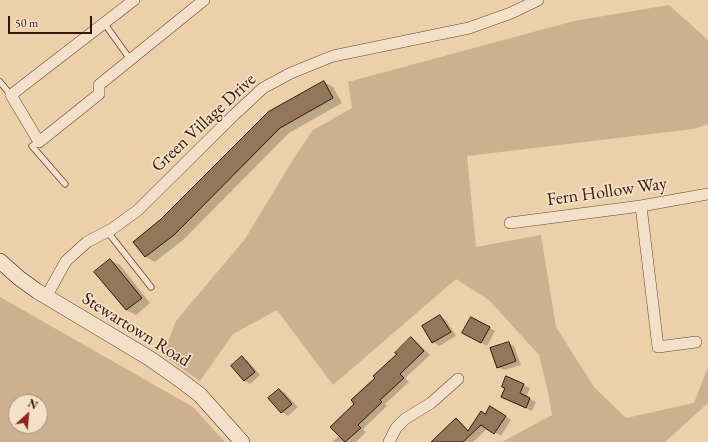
<!DOCTYPE html>
<html>
<head>
<meta charset="utf-8">
<style>
  body { margin:0 }
  #map { position:relative; width:708px; height:442px; overflow:hidden; background:#ecd0aa; font-family:"EB Garamond",serif }
  canvas { display:block }
  .north { position:absolute; left:8px; top:394px; width:40px; height:40px; box-sizing:border-box; background:#f3e0c8; border:1px solid #a78f7b; border-radius:50%; rotate:26deg; font-size:11px; font-weight:700; line-height:16px; text-align:center; color:#351508 }
  .north::after { content:''; display:block; margin:auto; width:14px; height:18px; background:#8f2418; clip-path:polygon(50% 0,100% 100%,50% 72%,0 100%) }
  .scale { position:absolute; left:8px; top:16px; width:84px; height:18px; box-sizing:border-box; border:2px solid #351508; border-top:0; padding-left:5px; font-size:12px; line-height:14px; white-space:nowrap; color:#351508; -webkit-text-stroke:3px #f3e0c8; paint-order:stroke }
</style>
</head>
<body>
<div id="map">
<canvas width="708" height="442"></canvas>
<div class="north">N</div>
<div class="scale">50 m</div>
</div>
<script>
const c = document.querySelector('canvas').getContext('2d');
c.lineJoin = 'round';
function paint(path, color) { c.fillStyle = color; c.fill(path, 'evenodd'); }
function stroke(path, color, width, dash) { c.strokeStyle = color; c.lineWidth = width; c.lineCap = dash ? 'butt' : 'round'; c.setLineDash(dash || []); c.stroke(path); }
function write(font, color, halo, rows, align = 'center') {
  c.font = font + ' "EB Garamond",serif'; c.lineWidth = 3.5; c.setLineDash([]); c.textBaseline = 'middle'; c.strokeStyle = halo; c.fillStyle = color; for (const [text, x, y, turn = 0] of rows) {
    c.save(); c.translate(x, y); c.rotate((+turn || 0) * Math.PI / 180); c.textAlign = isNaN(turn) ? turn : align; if (halo) c.strokeText(text, 0, 0); c.fillText(text, 0, 0); c.restore();
  }
}
paint(new Path2D(`
  M669,5l39,35v84l-15,5 -226,27 9,91 65,-12 15,92 38,60 32,31 68,-15 14,-36v36l-43,39h-163l50,-27 -4,-23 -9,-37 -50,-55 -33,-21 -123,106 -56,-75 -44,24 -33,47 -37,-26 13,-34 69,-82 49,-81 19,-28 39,-22 -4,-26 226,-61z
  M0,297l193,110 32,35h-225zM16,402h24v24h-24z`), '#cdb08e');
paint(new Path2D(`
  M324,82l9,5 9,16 -53,30 -106,107 -28,22 -9,-5 -12,-15z
  M110,260l10,5 30,38 -14,12 -10,-5z
  M440,316l6,4 10,16 -17,10 -6,-4 -10,-16z
  M471,318l24,13 -8,15 -24,-13z
  M411,339l6,3 13,13 -25,23 4,4 -24,22 2,2 -24,23 3,3 -10,10h-24l8,-7 16,-31 20,-26z
  M508,343l6,3 7,19 -17,5 -6,-3z
  M242,358l6,3 12,14 -10,9 -6,-4z
  M507,377l23,11 -4,9 10,5 -4,9 -24,-11 -2,-12z
  M279,390l6,3 13,14 -10,9 -6,-4 -13,-14z
  M497,410l14,10 -10,16 -13,-8 -15,14h-41l24,-22 6,3 7,8 17,-16z`), '#0003');
const building = new Path2D(`
  M324,81l9,17 -53,30 -106,107 -29,22 -12,-15 27,-22 108,-108z
  M110,259l32,39 -16,12 -32,-38z
  M440,315l11,17 -19,11 -10,-17z
  M471,317l19,10 -9,16 -19,-10z
  M411,337l13,14 -24,23 4,4 -24,22 2,2 -24,23 3,3 -16,14 -15,-15 24,-23 -3,-4 24,-22 -2,-2 24,-22 -2,-1z
  M509,342l7,19 -19,7 -7,-20z
  M242,356l13,16 -11,9 -13,-15z
  M506,376l18,8 -4,9 10,5 -4,10 -25,-11 4,-9 -3,-1z
  M279,389l13,15 -11,9 -13,-15z
  M490,406l16,10 -12,18 -13,-9 -18,17h-32l25,-24 12,13 13,-20 4,3z`);
paint(building, '#94765c');
stroke(building, '#351508', 1);
const lane = new Path2D(`
  M104,23l26,36
  M0,82l11,13
  M39,142l-7,4 33,38
  M107,231l44,56`);
const street = new Path2D(`
  M134,0l-123,95 28,47 60,-48v-9l105,-85
  M641,206l17,141 38,-5
  M510,223l131,-17 67,-12
  M46,297l20,-36 21,-19 25,-13 26,-19 96,-95 29,-27 28,-15 42,-17 136,-28 42,-15 27,-13
  M389,442l7,-14 9,-9 26,-16 27,-24`);
const secondary = new Path2D(`
  M0,261l19,17 18,13 112,67 30,21 21,16 42,47`);
stroke(lane, '#634430', 7);
stroke(street, '#634430', 12);
stroke(secondary, '#351508', 16);
stroke(lane, '#f3e0c8', 5.5);
stroke(street, '#f3e0c8', 11);
stroke(secondary, '#f3e0c8', 15);
write('18px', '#351508', '#f3e0c8', [
  ["Green Village Drive",204,123,-43],
  ["Fern Hollow Way",607,192,-8],
  ["Stewartown Road",136,330,32]
]);
</script>
</body>
</html>
